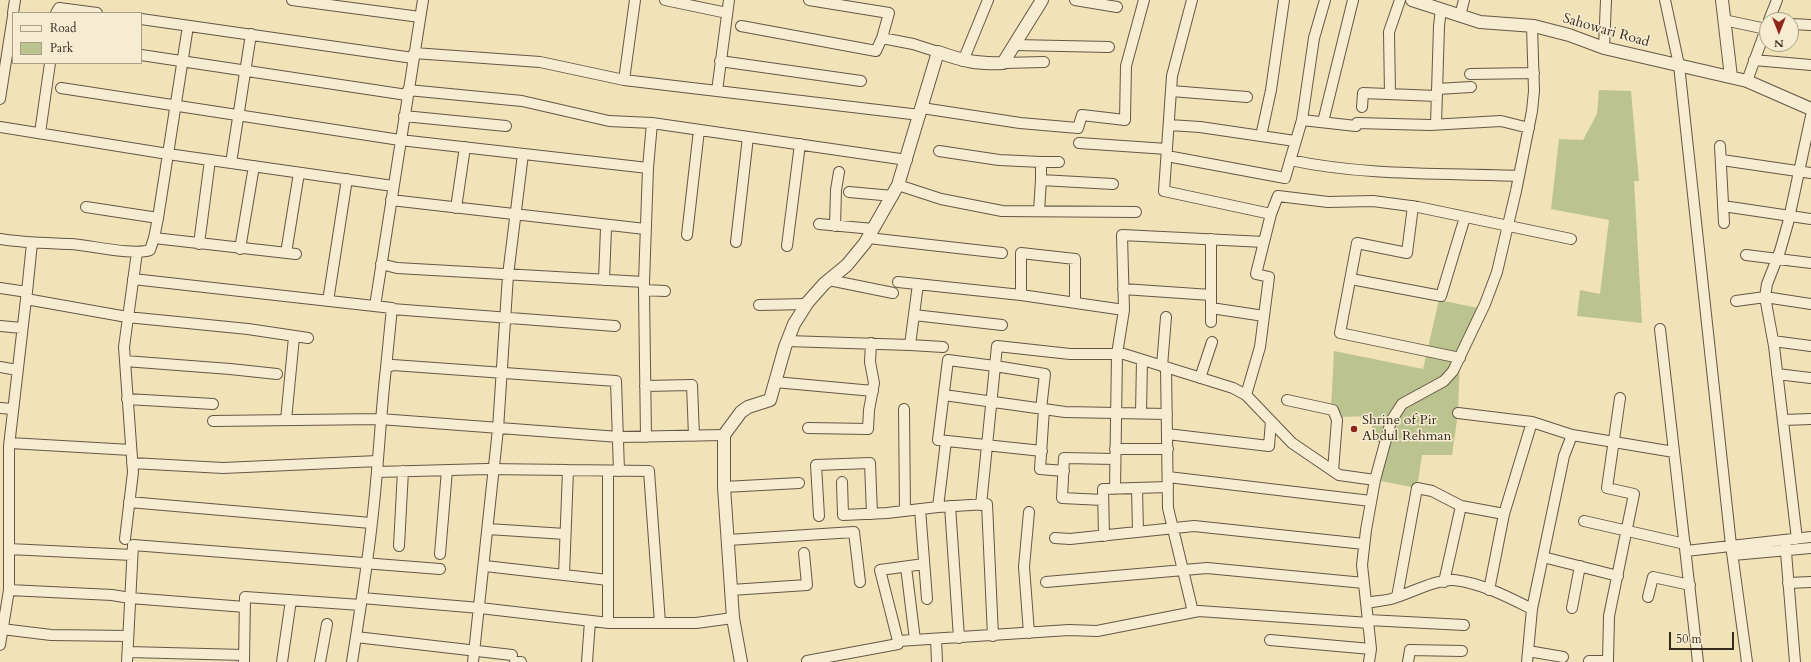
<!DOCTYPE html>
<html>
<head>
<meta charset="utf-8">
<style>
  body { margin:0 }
  #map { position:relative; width:1811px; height:662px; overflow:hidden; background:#f1e2b8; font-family:Cardo,serif }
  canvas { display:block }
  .legend { position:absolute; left:12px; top:12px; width:130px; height:52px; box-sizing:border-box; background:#f6ecd1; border:1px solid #a99e8a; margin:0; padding:5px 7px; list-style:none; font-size:12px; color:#362920 }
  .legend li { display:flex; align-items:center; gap:8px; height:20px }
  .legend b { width:20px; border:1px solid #a99e8a }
  .north { position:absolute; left:1759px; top:12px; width:40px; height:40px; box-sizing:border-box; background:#f6ecd1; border:1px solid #a99e8a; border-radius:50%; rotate:180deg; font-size:11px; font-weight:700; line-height:16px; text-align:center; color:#362920 }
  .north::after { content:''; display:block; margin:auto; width:14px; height:18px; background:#8f2418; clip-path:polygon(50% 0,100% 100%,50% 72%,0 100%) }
  .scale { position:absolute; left:1669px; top:632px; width:65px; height:18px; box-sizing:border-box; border:2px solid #362920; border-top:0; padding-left:5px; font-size:12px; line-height:14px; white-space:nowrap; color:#362920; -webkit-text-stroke:3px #f6ecd1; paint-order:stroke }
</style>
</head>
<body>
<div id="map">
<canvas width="1811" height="662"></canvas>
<ul class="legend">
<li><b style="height:5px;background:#f6ecd1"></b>Road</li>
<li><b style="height:11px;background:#bbc38e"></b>Park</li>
</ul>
<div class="north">N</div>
<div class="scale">50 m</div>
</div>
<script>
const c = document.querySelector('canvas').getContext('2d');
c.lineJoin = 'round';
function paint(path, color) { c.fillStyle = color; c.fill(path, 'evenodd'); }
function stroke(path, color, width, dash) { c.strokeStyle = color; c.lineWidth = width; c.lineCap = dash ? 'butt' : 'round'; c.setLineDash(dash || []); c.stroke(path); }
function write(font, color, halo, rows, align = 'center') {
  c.font = font + ' Cardo,serif'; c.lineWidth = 3; c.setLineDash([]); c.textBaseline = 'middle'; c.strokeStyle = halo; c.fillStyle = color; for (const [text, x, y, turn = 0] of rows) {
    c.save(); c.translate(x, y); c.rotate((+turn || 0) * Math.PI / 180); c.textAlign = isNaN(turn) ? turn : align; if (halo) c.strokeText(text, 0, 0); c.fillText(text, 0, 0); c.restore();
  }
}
paint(new Path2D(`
  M1599,90l32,1 8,90h-5l8,142 -65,-7 3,-26 20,4 9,-74 -58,-11 8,-70 24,1 14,-26z
  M1439,300l44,9 -23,49 -2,55 -6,42h-30l-5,33 -42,-8 10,-37 -13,-2v-25l-36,1 -5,-7 3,-59 89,18z`), '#bbc38e');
const minor = new Path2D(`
  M292,0l128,17
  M665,0l62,13
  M1075,0l42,7
  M1192,0l-20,76 -8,115 107,23
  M1665,0l14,65 52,480 16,117
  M13,13l2,-13
  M56,13l3,-5 38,5
  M1460,16l4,-16
  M141,19l272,39
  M1724,20l42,9
  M1769,20l8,-20
  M1791,24l20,1
  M741,26l135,25 6,-13 7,-25 -80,-13
  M882,38l31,6 25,8
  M1015,45l94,2
  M1604,48l2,-48
  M414,53l126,9 84,18 296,35
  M141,55l266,40
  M1754,60l57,5
  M720,61l141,20
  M963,61l25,-61
  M1003,63l41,-1
  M1470,74l64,-1
  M624,80l11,-80
  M1747,81l20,-55
  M61,88l339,52 248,28
  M1437,89l34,-2
  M408,90l114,11 87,20 43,2 -4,45 -4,114
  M717,91l12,-91
  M1171,91l76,6
  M1390,94l-1,-62 11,-32
  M0,99l13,-83
  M1362,107l1,-14 74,3
  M922,108l98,15 58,5 4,-13 43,5 1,-54 18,-66
  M404,116l102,10
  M1302,120l54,6 1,-3 73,2 71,-4 28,7
  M1323,122l30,-122
  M652,123l255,37
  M1436,124l3,-98 2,-17
  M1169,125l31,2 95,14
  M0,127l168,27 225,32
  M40,133l10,-70
  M1261,136l10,-46 13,-90
  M1079,143l88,6
  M1720,146l4,77
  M939,151l60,9 42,2
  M1167,156l118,22 17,-58 12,-82 11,-38
  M1290,160c74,16 154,13 229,16
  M1722,160l89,13
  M231,163l20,-129
  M1041,180v-18h18
  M898,185l43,14 61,12 134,1
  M849,192l44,4
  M391,200l254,29
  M1413,206l-6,47 -50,-10 -17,90 120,25
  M1723,206l88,13
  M86,207l72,11
  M456,208l9,-61
  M1039,211l2,-31 72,4
  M819,224l54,5
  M835,226l1,-36 3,-18
  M687,235l12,-105
  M154,238l142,16
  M868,238l134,15
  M0,239c24,4 47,4 70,5 20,1 63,12 80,6l4,-12 4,-20 30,-192
  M736,242l12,-105
  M199,244l11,-84
  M787,246l13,-102
  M240,249l14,-83
  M286,253l13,-80
  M1746,255l65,8
  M381,264l16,4 247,14v8l21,1
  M133,279l259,29 -6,60
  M1351,279l90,17 24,-79
  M604,280l2,-52
  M829,280l64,13
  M898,282l123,13 103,15
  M918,284l-8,61 33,2
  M0,288l27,4 -1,7 101,18 121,12 60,9
  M1123,289l88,6
  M644,290l2,147
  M27,292l5,-49
  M1021,295v-42l54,6v44
  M328,301l19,-122
  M1736,301l29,-4 46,7
  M759,305l48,-1
  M375,306l48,-306
  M1211,308l53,8
  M392,309l223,17
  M914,315l88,10
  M1211,322v-83
  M0,326l22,2
  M1660,329l38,333
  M787,341l123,4
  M1773,341l38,5
  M125,361l105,8 47,5
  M1162,366l4,-49
  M0,367l17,3
  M1166,367l2,141 25,104
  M1777,374l34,4
  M1200,378l12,-36
  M775,382l98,9
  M645,386l47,-1 2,51
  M944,395l121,17 102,2
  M1246,395l14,-48 9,-70 -13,-3 15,-60 7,-18 50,6 45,-1 45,6 153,32
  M127,399l86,5
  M1287,400l46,10 4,10 -4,51
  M0,408l13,1
  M904,409l1,102
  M1044,409l-4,60 24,2
  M1141,413l1,-53
  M1458,413l74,9 40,13 102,17
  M286,420l8,-83
  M1783,420l28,-1
  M213,421l167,-2 239,18 105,-2
  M808,428l60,1 1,-19 5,-27 -4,-21 1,-19
  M1167,434l102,12 2,-25
  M10,443l121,7
  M1115,449h53
  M1042,451l-104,-11 10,-80 47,6 2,-20 73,8h54l109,34 13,7 46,48 47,32 36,5
  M132,463l91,5 155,-7
  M377,472l110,-3 162,2 11,152
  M1168,477l203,24
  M842,482l1,33 44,-2 51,-6 8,-66
  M724,487l75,-4
  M1137,488l1,44
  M1115,489l2,-135 7,-44 -2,-75 142,7
  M1103,500l-41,-2 2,-40 51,1
  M129,502l242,21
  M981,505l14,-139 50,8 -4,35
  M950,506l9,132
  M938,507l49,-3 6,132
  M920,509l7,90
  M819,516l-3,-51 54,-2 2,51
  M1584,521l101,23
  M488,529l77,5
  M1104,536l-1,-47 65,-2
  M1055,538l15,1 124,-13 170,18
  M125,539l8,-67 -9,-125 13,-95
  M1797,539l-23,-193 -9,-49 2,-13 13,-33 8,-28 23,-107
  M728,540l126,-8 6,50
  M1785,540l10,122
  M399,546l4,-75
  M9,549l123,6
  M1686,551l125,-14
  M440,554l7,-84
  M1733,555l78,-7
  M1543,557l75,19
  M485,566l123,14
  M906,567l9,73
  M564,575l4,-105
  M1046,582l161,-14 157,15
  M1444,582l17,-76
  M1788,583l23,-1
  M9,590l103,5 18,3 115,9
  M731,590l76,-5 -3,-32
  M1489,590l15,-76 28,-92
  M1397,597l20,-109 15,3 29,15 43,8
  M1648,597l5,-20 37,8
  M362,598l118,10 129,15h87l37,-5
  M1367,603c8,-2 16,-2 24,-4 18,-5 45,-20 63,-19 27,3 54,17 78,29
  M1572,608l8,-42
  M1368,620l96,5
  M608,623v-152
  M2,629l49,6 77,1
  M1029,633l-5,-66 5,-55
  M356,637l156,18
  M936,639l1,23
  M1270,640l101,9
  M898,641l-18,-71 44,-6
  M0,645l9,-55v-144l17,-147
  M1528,651l35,6
  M128,652l116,3
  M807,661l91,-17v-3l171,-11 28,1 102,-20 170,12
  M1589,661h19l1,-45 25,-122 -27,-6 13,-90
  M127,662l6,-117 307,24
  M244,662l1,-65 116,8
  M282,662l9,-62
  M320,662l7,-38
  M352,662c10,-63 20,-127 25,-191 3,-34 5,-69 9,-103l7,-3 223,16 3,90
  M473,662l25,-233 10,-154 15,-121
  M515,662h6
  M587,662l3,-41
  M1369,662l2,-13 -9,-84 4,-35 9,-50 16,-59 11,-17 42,-23 9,-10 32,-67 12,-32 19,-81 16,-80 2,-20 -2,-65
  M1408,662l2,-12 52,1
  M1527,662l5,-53 32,-153 8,-21`);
const tertiary = new Path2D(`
  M1412,0l68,22 54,4 35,9 35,13 143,33 64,28
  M1722,0l9,77
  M741,662l-8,-44 -9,-131v-52l17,-23 7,-5 22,-7 15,-53 9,-23 14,-22 16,-18 23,-19 18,-22 33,-58 40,-133c25,9 39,12 65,11l39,-63`);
stroke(minor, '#655746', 12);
stroke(tertiary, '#655746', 14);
stroke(minor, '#f6ecd1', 10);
stroke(tertiary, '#f6ecd1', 12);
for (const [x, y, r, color] of [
  [1354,429,4,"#8f2418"]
]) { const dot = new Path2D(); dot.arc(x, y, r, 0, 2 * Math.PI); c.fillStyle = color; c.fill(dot); stroke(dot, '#f6ecd1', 1.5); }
write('14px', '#362920', '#f6ecd1', [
  ["Sahowari Road",1606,31,16]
]);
write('14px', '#362920', '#f6ecd1', [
  ["Shrine of Pir",1362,421],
  ["Abdul Rehman",1362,437]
], 'left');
</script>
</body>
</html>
